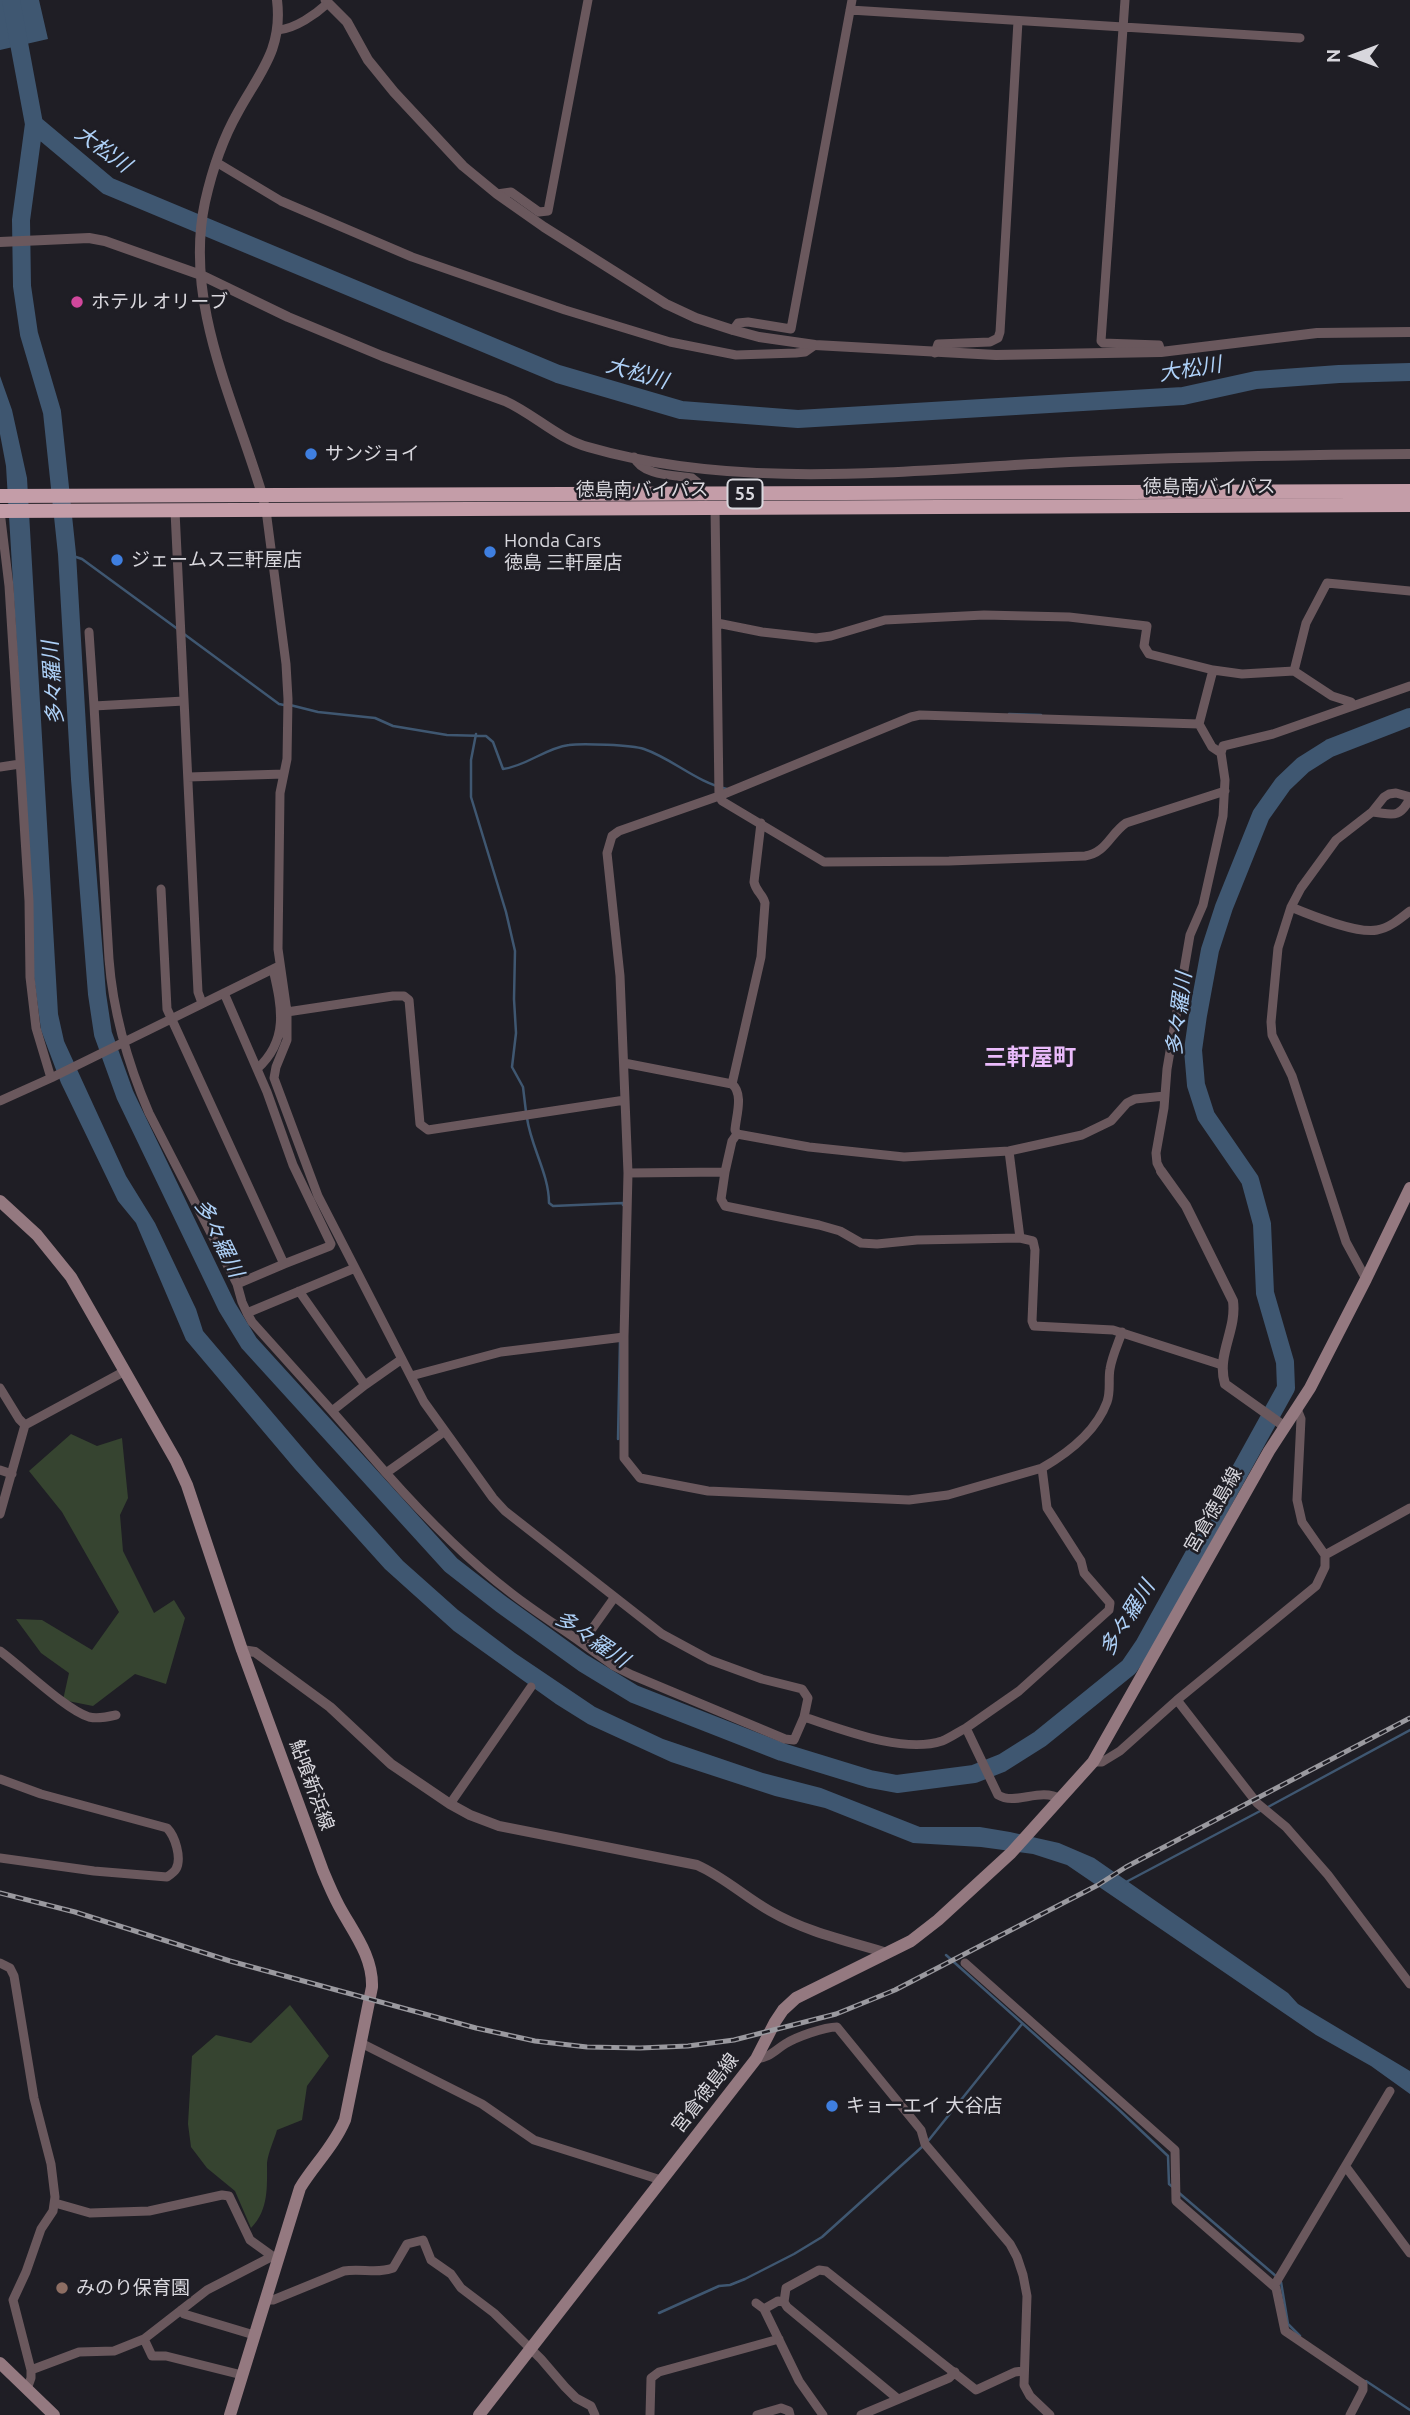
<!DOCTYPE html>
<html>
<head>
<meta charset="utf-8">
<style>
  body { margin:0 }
  #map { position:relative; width:1410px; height:2415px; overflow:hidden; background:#1f1e25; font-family:Ubuntu,sans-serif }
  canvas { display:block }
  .north { position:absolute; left:1319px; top:21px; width:70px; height:70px; -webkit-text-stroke:5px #1f1e25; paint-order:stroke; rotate:270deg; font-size:19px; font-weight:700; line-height:28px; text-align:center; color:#d8d7dd }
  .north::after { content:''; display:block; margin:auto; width:24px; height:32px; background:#d8d7dd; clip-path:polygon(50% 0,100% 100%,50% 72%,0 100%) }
</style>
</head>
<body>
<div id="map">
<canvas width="1410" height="2415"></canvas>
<div class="north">N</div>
</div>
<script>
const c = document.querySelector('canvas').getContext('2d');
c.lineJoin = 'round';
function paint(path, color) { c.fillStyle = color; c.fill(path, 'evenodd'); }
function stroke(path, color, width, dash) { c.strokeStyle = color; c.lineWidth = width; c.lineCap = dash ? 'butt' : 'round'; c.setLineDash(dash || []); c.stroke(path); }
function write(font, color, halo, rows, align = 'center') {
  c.font = font + ' Ubuntu,"Noto Sans JP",sans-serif'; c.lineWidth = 5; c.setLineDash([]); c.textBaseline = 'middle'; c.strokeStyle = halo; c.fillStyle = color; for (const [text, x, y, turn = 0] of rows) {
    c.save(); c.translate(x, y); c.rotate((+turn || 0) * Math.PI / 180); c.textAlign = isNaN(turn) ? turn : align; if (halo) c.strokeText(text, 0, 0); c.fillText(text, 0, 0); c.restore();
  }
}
paint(new Path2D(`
  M71,1434l26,12 25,-8 6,60 -8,17 3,36 31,62 20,-13 11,18 -19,66 -31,-10 -42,32 -30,-6 6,-27 -28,-20 -25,-34 26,1 50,30 27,-38 -57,-100 -33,-41z
  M290,2005l39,51 -22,30 -5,34 -25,10c-3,10 -9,23 -10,33 0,23 2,47 -16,65l-16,-37 -28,-23 -16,-21 -3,-23 4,-68 24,-21 35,8z`), '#364430');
paint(new Path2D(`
  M0,0h39l9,39 -48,11z
  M0,376l12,34 15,68 31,536 6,27 62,135 29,47 41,86 7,22 114,134 86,96 55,49 57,43 80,54 68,32 100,34 58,15 99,39h60l30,5 49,11 35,15 194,135 10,11 112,67v23l-39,-28 -55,-31 -249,-170 -34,-11 -52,-7 -68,-4 -88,-35 -50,-12 -104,-34 -83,-38 -32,-20 -102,-73 -69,-62 -90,-100 -109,-129 -50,-117 -18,-22 -57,-118 -20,-53 -7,-53 -5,-127 -23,-384 -6,-32z`), '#3f5771');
stroke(new Path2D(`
  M67,554l15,5 97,71
  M184,634l95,70 5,1
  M290,705l28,7 57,6 18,8 54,9 39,1 7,6 10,27c24,-3 42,-21 66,-24 13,-2 63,0 75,4 29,10 52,33 83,40
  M1009,714l32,1
  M476,734l-5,26v37l35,115 9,39 -1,48 2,34 -4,34 11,20 3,25
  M527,1118c4,29 22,56 22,85l4,3 70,-3v2
  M618,1439l2,-98
  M1268,1807l142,-77
  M1126,1882l136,-72
  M946,1955l171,153 51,48 1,28 5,4
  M928,2141l94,-117
  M1178,2192l99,85
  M1281,2282l7,42 12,12
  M659,2313l60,-27 11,-1 15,-6 49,-25 28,-17 101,-91
  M1366,2381l44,29`), '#3f5771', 2.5);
stroke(new Path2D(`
  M11,0l23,124 -13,96 1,66 7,48 23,78 15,142 13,225 17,215 6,40 22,61 102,212 22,36 202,222 50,39 82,59 51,31 148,58 88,27 27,5 77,-10 28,-11 38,-24 89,-72 15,-22 142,-257 -1,-26 -20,-69 -3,-69 -12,-44 -44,-64 -10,-31 -3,-35 5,-35 12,-65 14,-43 37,-92 22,-31 20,-19 27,-17 80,-31
  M34,124l74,62 450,188 123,36 117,9 385,-23 73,-16 83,-6 71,-2`), '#3f5771', 18);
stroke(new Path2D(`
  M1125,0l-24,341 2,2 56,2 2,7
  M850,10l450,28
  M278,30c17,-1 38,-16 50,-27l-3,-3
  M216,162l65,39 131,56 153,53 105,32 66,13 60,-2 9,-1 10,-7
  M497,194l14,-2 28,20 9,-1 40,-211
  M733,330l5,-7 10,-1 43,7 61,-329
  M935,353l3,-9 52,-2 8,-4 2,-6 18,-311
  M634,457c8,19 40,18 58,21l5,4 9,14
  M715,507l4,289 3,5 92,55 10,6 125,-1 136,-5c21,-3 25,-22 41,-33l99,-32
  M266,510l20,154 2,35 -1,60 -7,34 -2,156 9,63v28l-11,27 -2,11 44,118 106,206 69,96 12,13 157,123 48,26 52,19 40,10 6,9 -4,19c37,12 99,37 138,24 8,-3 16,-9 24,-13l32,67c18,11 41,-8 63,4
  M0,511l9,75 20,315 1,76 6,51 15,50
  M175,511l23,481 4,11
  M717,623l45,9 54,6 15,-2 54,-16 99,-5 85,2 78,9 -3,20 5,8 64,16 29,4 52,-3 38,25 19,6 2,3
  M89,632l5,74
  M1294,671l12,-48 21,-40 83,8
  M184,701l-90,5 15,253c4,53 19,105 40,154l88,171 47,-20
  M1199,724l14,-54
  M0,767l20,-3
  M188,777l96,-3
  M1372,812c18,1 27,9 38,-14
  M161,889l6,120 117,255 46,-18 1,-2 -38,-79 -26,-73 -43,-99
  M1291,907c19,8 67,27 86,23 12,-2 23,-11 33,-19
  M287,1012l106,-16h11l5,4 11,124 8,6 197,-30 -5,-124 -13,-123 5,-17 7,-5 100,-35 192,-79 9,-2 279,9 13,23 9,6
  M624,1063l108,21 29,-127 4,-54c-2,-9 -9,-11 -11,-21l7,-59
  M257,1069c32,-29 25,-61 16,-100
  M732,1084c12,10 4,32 3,46l2,4 72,13 95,10 105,-6 73,-16 29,-14 16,-18 8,-4 30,-3
  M625,1100l3,73 97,-1 7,-31 5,-7
  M0,1101l51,-23 228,-112
  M1161,1171l-4,-8 -1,-10 8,-45 3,-39 23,-134 13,-30 20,-89 2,-36 -4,-27 2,-7 50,-12 137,-48
  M725,1172l-4,27 4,7 94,19 21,6 21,12 16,1 40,-4 103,-2 -11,-87
  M1020,1238l13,3 2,9 -3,71 2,5 79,4 109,35
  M1366,1279l-20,-37 -54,-166 -20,-41 -1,-13 7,-74 13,-41 10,-19 35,-48 36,-28 12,-15 5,-3 7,-1 14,4
  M237,1284l5,18 5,11 108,-45
  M299,1291l66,94 37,-26
  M247,1313l5,9 80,89 33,-26
  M624,1337v121l16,20 68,13 201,9 39,-5 94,-27 5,40 34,53 3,12 26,30 -1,7 -90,81 -53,37
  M411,1376l90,-24 123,-15 4,-164
  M0,1388l19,31 6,6
  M332,1411l54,62 59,-42
  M1042,1468c26,-15 54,-36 65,-66 4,-11 1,-22 3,-33 2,-13 8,-25 12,-37
  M0,1470l12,4
  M386,1473c38,43 79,85 125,120 23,18 47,33 71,50l32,-45
  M0,1514l25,-89 100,-54
  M1325,1555l85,-47
  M582,1643l32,23 18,9 153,64 9,1 10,-23
  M0,1651c22,16 66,59 89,66 9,2 18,0 27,-2
  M1177,1700l80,103 29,24 42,48 82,109
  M1093,1762h9l18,-11 57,-51 139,-114 9,-19v-12l-23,-33 -5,-22 4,-81 -4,-10
  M0,1779l41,15 126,34c8,8 15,30 9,41 -1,2 -6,6 -9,8l-73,-6 -94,-13
  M450,1804l81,-117
  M0,1963l10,5 4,8 20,122 17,66 4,33 -2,14 -12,18 -15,43 -13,28 18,70
  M965,1963l210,187 1,51 100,87 9,43 78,53v6l-13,25
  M361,2043l121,61 52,36 127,40
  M756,2059c13,-1 18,-8 29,-15 11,-7 39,-17 52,-17l84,103 4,14 85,100 7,13 6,18 4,21 -3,89 6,11 20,19
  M1346,2167l64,86
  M55,2203l35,10 59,-2 73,-16 7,1 21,44 25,18
  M1274,2286l116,-195
  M265,2300h8l71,-29c16,-3 34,3 49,-3l14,-24 16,-4 8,20 20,14 10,14 33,25 47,46 24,28 11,11 15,8 4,9
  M784,2302l3,5 111,92
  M756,2303l8,6 35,72 24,34
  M764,2309l14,-8 6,1 2,-14 33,-18 7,1 150,119 39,-18 8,-1
  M181,2310l3,4 70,21
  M144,2339l8,17h14l76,19
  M27,2389l4,-11v-8l48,-18 35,-1 30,-12 63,-49 64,-33
  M650,2415l1,-37 8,-6 120,-33
  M757,2415l24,-7 8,3 1,4
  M861,2415l88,-37 6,-6`), '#6a585d', 9);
stroke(new Path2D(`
  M328,3l19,19 21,38 26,32 69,74 34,28 47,33 122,77 30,14 37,12 26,7 56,8 181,10 165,-3 156,-19 93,-1
  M0,242l89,-4 16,3 96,34 87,42 94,39 123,45c29,13 53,38 83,46 148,43 311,24 463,16 120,-6 239,-8 359,-9
  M264,501c-28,-97 -81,-196 -59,-299 7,-31 17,-62 33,-90 22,-40 45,-63 39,-112
  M1161,1171l25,35 47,95c4,29 -17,54 -8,83l59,42
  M242,1650l13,2 75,55 61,57 59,40 20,11 29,11 198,39c27,12 48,32 73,46 36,21 78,30 117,42`), '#6a585d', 10);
stroke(new Path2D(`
  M0,1201l37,34 34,42 105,184 11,24 55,165 81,221c5,12 10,24 16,35 14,26 34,50 33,81l-27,133c-11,26 -31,45 -45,68l-70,227
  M0,2363l54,52
  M479,2415l277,-356 19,-37 8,-12 13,-12 115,-57 27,-21 73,-67 82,-91 176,-311 41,-63 56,-109 44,-91`), '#947980', 12);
stroke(new Path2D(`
  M0,496l1410,-5
  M0,511l1410,-6`), '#c49da8', 14);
const rail = new Path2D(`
  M0,1893l75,19 155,49 246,67 59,13 52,6 53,1 48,-2 46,-6 102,-26 59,-24 203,-105 28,-18 284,-149`);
stroke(rail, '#9a999f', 5);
stroke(rail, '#1f1e25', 2.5, [8]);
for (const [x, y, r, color] of [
  [77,302,7,"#d1479c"],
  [311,454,7,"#3f7fe0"],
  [490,552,7,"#3f7fe0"],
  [117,560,7,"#3f7fe0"],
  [832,2106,7,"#3f7fe0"],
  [62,2288,7,"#8d6e63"]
]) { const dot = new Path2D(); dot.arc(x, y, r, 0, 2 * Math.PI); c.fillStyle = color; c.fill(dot); stroke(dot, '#1f1e25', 2.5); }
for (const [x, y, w] of [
  [745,494,35]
]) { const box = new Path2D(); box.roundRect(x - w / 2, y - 14.5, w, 29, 5); c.fillStyle = '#1f1e25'; c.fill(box); stroke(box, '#d8d7dd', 2); }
write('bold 18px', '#d8d7dd', null, [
  ["55",745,494]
]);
write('19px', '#d8d7dd', '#1f1e25', [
  ["ホテル オリーブ",91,302],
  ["サンジョイ",325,454],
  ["Honda Cars",504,541],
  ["徳島 三軒屋店",504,563],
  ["ジェームス三軒屋店",131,560],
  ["キョーエイ 大谷店",846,2106],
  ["みのり保育園",76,2288]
], 'left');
write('19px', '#d8d7dd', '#1f1e25', [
  ["徳島南バイパス",1209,487],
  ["徳島南バイパス",642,490],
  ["宮倉徳島線",1213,1510,-60],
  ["鮎喰新浜線",312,1785,70],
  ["宮倉徳島線",705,2093,-52]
]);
write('italic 21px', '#aed1f8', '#1f1e25', [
  ["大松川",103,149,36],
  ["大松川",1190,369,-9],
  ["大松川",637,373,16],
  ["多々羅川",53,683,-94],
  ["多々羅川",1179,1014,-83],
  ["多々羅川",219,1238,64],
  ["多々羅川",1127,1618,-58],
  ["多々羅川",592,1639,34]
]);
write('bold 23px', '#eabbfb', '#1f1e25', [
  ["三軒屋町",1030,1057]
]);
</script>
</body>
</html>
